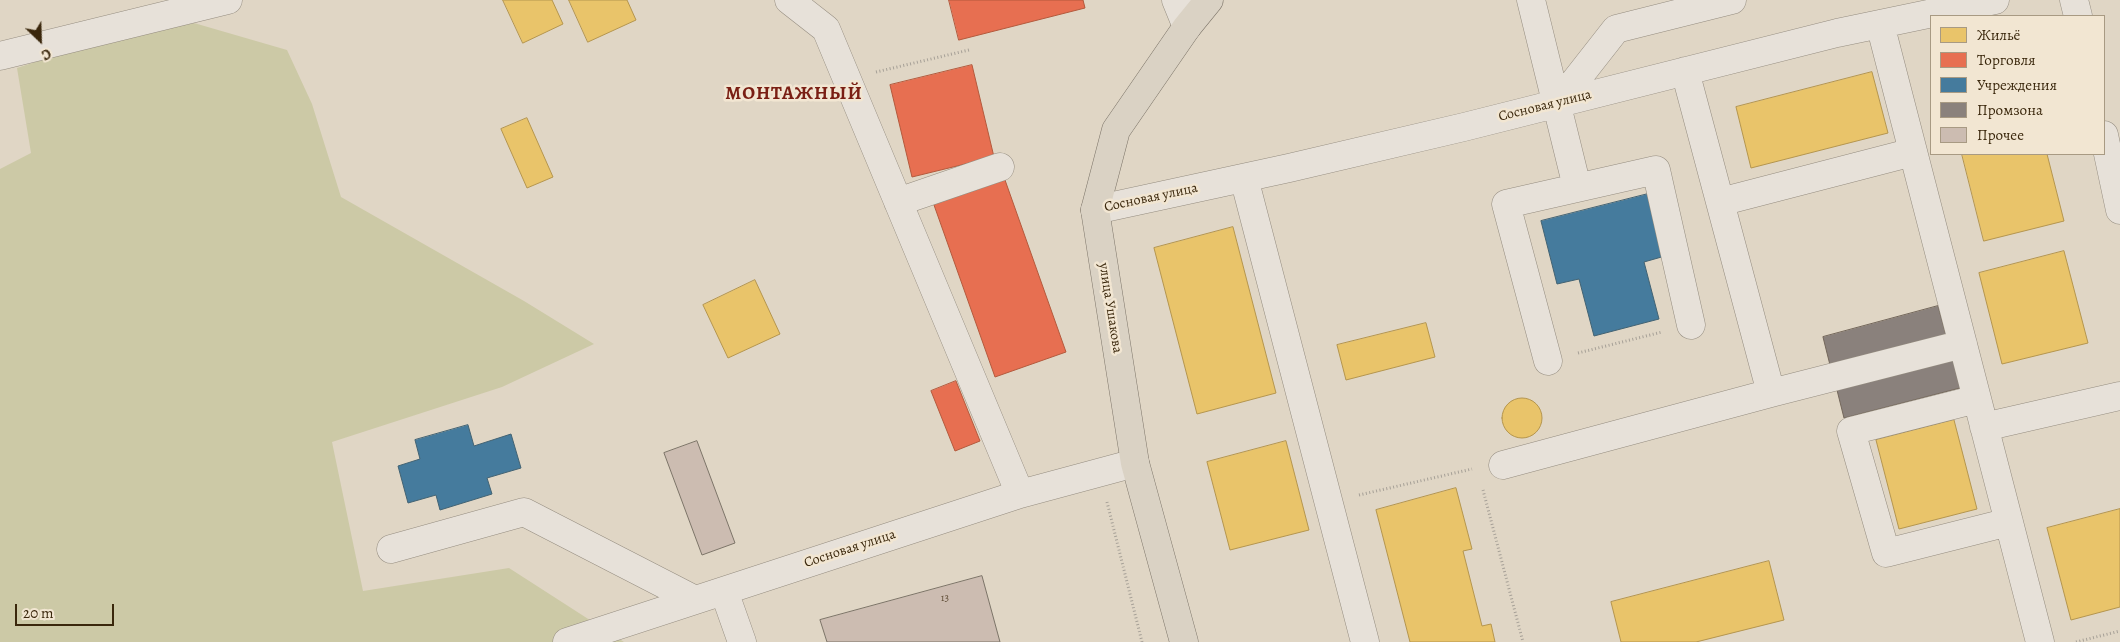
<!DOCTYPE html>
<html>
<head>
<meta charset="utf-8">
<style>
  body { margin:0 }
  #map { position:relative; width:2120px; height:642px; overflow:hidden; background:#e0d6c5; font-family:Alegreya,serif }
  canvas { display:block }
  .legend { position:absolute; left:1930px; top:15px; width:175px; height:140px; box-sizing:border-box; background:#f2e6d2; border:1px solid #a89a83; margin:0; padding:6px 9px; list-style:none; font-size:15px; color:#3a270c }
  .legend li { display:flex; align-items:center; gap:10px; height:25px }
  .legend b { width:25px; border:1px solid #a89a83 }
  .north { position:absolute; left:15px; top:15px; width:50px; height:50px; -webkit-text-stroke:4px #f2e6d2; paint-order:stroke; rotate:156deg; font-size:14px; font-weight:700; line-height:20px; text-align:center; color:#3a270c }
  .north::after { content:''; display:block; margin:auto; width:18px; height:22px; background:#3a270c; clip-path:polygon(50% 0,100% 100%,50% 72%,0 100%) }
  .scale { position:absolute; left:15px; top:604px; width:99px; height:22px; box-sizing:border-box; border:2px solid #3a270c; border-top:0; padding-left:6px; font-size:15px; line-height:18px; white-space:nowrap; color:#3a270c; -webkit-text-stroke:4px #f2e6d2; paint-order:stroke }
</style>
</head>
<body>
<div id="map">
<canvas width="2120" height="642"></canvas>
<ul class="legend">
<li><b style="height:14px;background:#e9c46a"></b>Жильё</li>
<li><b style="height:14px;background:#e76f51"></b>Торговля</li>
<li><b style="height:14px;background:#457b9d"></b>Учреждения</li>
<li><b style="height:14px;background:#8a817c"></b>Промзона</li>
<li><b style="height:14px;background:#ccbcb1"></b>Прочее</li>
</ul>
<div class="north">С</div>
<div class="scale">20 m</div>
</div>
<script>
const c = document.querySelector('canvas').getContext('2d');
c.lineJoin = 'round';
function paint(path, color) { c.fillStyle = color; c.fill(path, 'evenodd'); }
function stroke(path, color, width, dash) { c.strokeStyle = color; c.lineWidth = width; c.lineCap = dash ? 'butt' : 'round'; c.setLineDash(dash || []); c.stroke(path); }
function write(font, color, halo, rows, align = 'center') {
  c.font = font + ' Alegreya,serif'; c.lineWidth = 5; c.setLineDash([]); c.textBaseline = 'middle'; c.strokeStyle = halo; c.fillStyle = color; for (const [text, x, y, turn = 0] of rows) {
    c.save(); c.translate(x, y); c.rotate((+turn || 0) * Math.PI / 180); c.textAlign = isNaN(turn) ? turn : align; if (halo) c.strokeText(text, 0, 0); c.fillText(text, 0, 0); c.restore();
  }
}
paint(new Path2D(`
  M194,23l93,27 25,54 29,93 183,104 70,43 -92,43 -170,55 31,149 146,-23 115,74h-624v-473l31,-16 -14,-85 70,-23z`), '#ccc9a6');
const homes = new Path2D(`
  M503,0h49l11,24 -40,19z
  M569,0h58l9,20 -48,22z
  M1872,72l16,61 -137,35 -15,-61z
  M527,118l26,59 -26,11 -26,-59z
  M1962,154h85l17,67 -80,20z
  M1233,227l43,166 -79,21 -43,-166z
  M2064,251l24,92 -86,21 -23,-91z
  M755,280l25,54 -52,24 -25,-53z
  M1426,323l9,34 -89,23 -9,-35z
  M1502 418a20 20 0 1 1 40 0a20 20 0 1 1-40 0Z
  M1954,420l23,89 -78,20 -23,-89z
  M1286,441l23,89 -79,20 -23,-88z
  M1456,488l16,61 -9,2 19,75 9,-2 4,18h-85l-34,-132z
  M2120,509v98l-49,13 -24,-92z
  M1769,561l15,59 -88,22h-75l-10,-40z`);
paint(homes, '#e9c46a');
stroke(homes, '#b4954e', 1);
const shops = new Path2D(`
  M949,0h134l2,8 -126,32z
  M972,65l22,92 -82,20 -22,-92z
  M1005,180l61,172 -71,25 -61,-172z
  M956,381l24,60 -25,10 -24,-60z`);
paint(shops, '#e76f51');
stroke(shops, '#b3593c', 1);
const public = new Path2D(`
  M1648,194l17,62 -21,6 15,57 -65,17 -15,-57 -22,5 -16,-63z
  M468,425l6,21 37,-12 10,34 -34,10 5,16 -52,16 -4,-15 -28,8 -10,-37 22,-7 -5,-19z`);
paint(public, '#457b9d');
stroke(public, '#426272', 1);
const industry = new Path2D(`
  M1938,306l8,29 -116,30 -7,-28z
  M1953,359l7,29 -116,30 -7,-28z`);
paint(industry, '#8a817c');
stroke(industry, '#72665a', 1);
const building = new Path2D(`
  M697,441l38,102 -33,12 -38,-102z
  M982,576l18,66h-173l-7,-22z`);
paint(building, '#ccbcb1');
stroke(building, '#7c7468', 1);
const minor = new Path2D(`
  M789,0l37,29 194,465
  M1176,0l11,27
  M1531,0l46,187
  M2074,0l4,16
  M1880,24l160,618
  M0,56l228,-56
  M1685,71l35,131 193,-50
  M1558,103l58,-74 116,-29
  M2104,135l16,75
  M1244,178l121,464
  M898,202l102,-35
  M1720,202l51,191 192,-49
  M1095,210l194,-42 175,-41 373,-94 158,-33
  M1548,361l-42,-157 150,-34 35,155
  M1977,399l-126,32 35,122 123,-31
  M1984,427l136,-31
  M1503,465l268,-72
  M391,549l133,-37 171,88
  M724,591l18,51
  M567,642l453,-148 115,-31`);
const major = new Path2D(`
  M1184,642l-49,-179 -40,-253 21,-80 71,-103 22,-27`);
stroke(minor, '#958d80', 29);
stroke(major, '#7c7468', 29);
stroke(new Path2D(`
  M876,72l93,-22
  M1578,353l84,-21
  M1483,490l40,152
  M1359,495l113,-26
  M1107,502l35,140
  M2076,642l44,-11`), '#a6a097', 3, [1, 2.5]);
stroke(minor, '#e7e1d9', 28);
stroke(major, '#dad2c4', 28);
write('11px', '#5e4c35', null, [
  ["13",945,598]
]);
write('14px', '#3a270c', '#f2e6d2', [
  ["Сосновая улица",1545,106,-14],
  ["Сосновая улица",1151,198,-12],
  ["улица Ушакова",1110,308,81],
  ["Сосновая улица",850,549,-18]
]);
c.letterSpacing = '1px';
write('bold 19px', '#7a1f14', '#f2e6d2', [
  ["МОНТАЖНЫЙ",794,94]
]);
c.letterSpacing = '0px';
</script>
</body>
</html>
